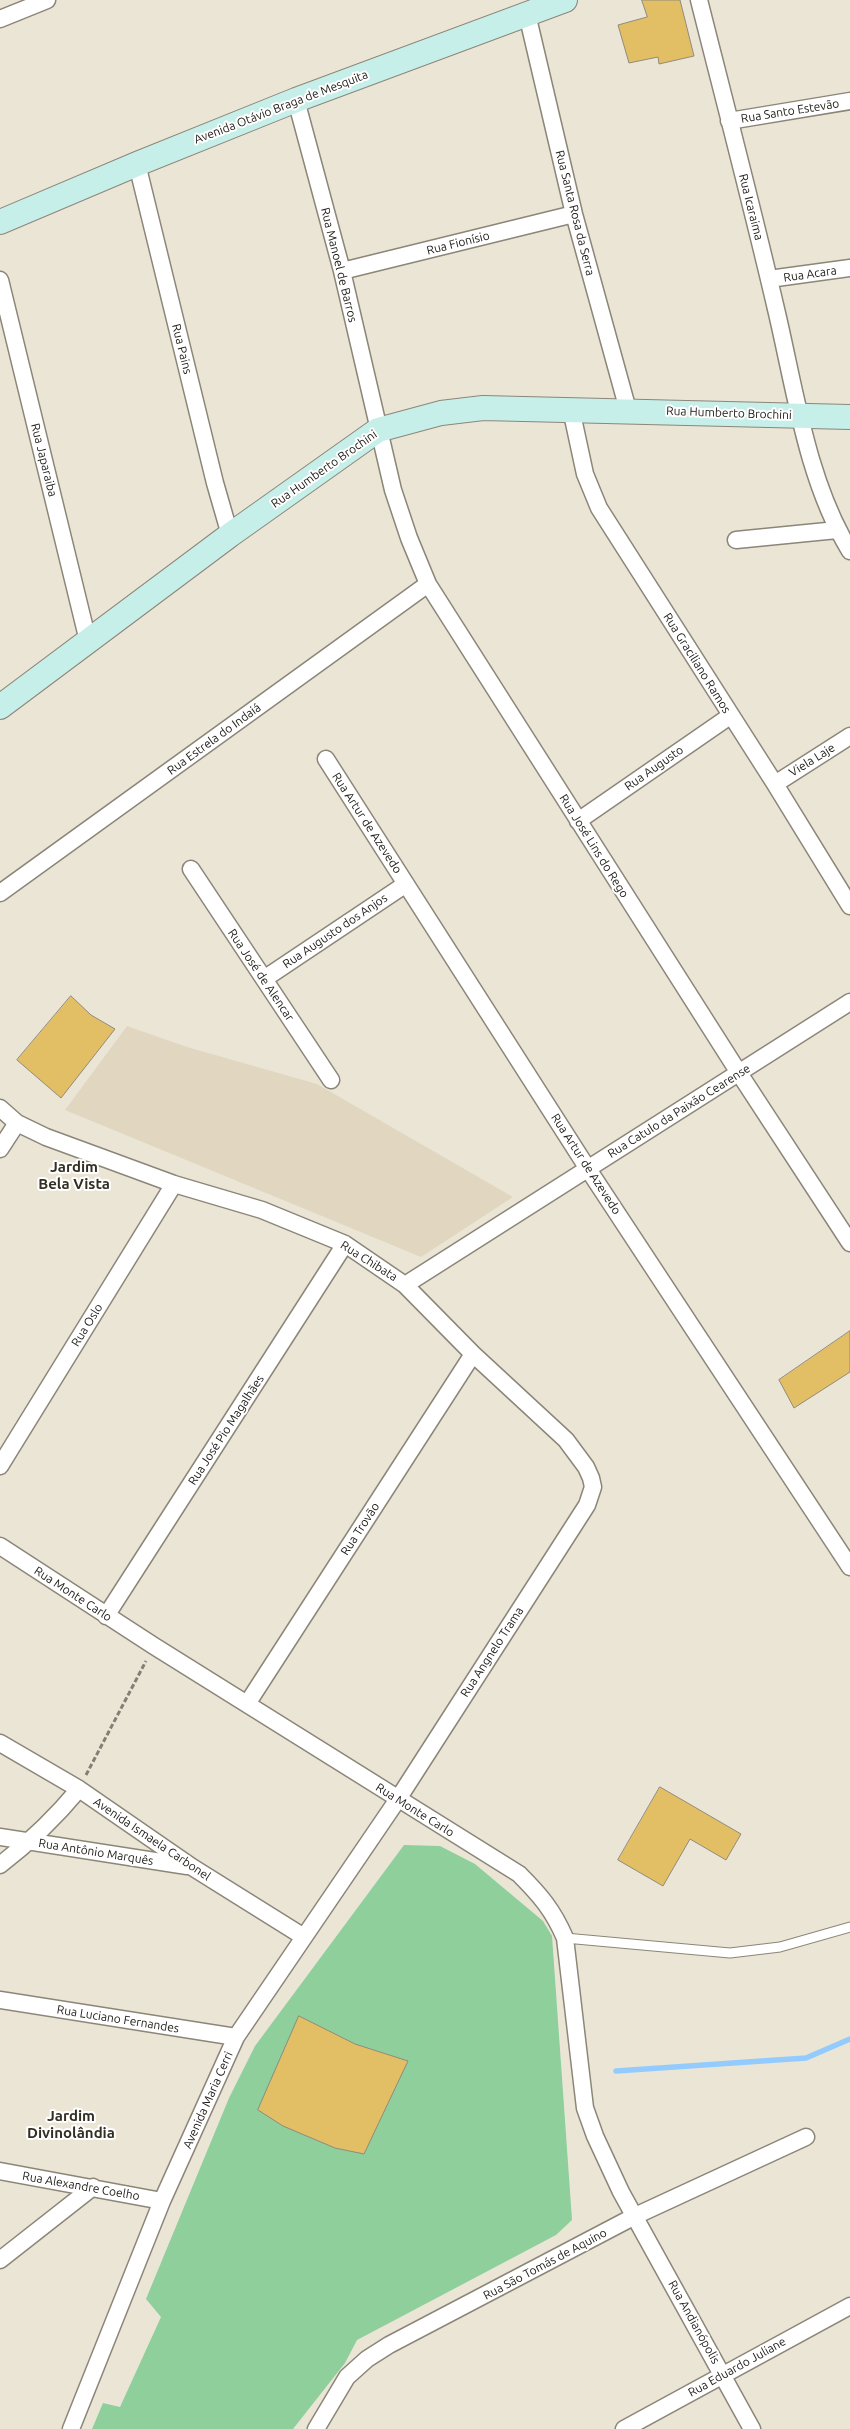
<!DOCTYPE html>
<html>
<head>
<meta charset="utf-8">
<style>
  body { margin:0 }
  canvas { display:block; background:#ebe5d6 }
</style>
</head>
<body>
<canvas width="850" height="2429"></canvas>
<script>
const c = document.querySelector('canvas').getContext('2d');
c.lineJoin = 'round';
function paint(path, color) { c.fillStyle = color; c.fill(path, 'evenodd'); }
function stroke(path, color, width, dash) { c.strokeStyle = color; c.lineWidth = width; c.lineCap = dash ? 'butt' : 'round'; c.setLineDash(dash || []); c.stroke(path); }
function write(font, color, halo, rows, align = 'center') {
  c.font = font + ' Ubuntu,sans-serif'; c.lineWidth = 4; c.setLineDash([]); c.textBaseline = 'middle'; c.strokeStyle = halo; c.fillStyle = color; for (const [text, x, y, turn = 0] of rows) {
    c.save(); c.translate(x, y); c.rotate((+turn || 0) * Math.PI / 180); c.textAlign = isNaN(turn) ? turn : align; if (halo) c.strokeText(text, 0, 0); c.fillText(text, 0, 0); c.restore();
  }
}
paint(new Path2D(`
  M127,1026l60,21 130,37 196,113 -92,60 -356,-147z`), '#e1d7c1');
paint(new Path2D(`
  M404,1845l36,1 35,18 68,57 9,15 20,284 -16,15 -199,105 -12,23 -52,66h-201l11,-26 17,4 41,-90 -15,-18 83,-201 26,-52z`), '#8ecf9c');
stroke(new Path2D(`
  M616,2071l190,-13 44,-19`), '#94cbfe', 5.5);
const building = new Path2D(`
  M642,0h38l14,56 -35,8 -1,-7 -29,6 -11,-38 29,-8z
  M71,996l20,19 24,14 -54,69 -44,-38z
  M850,1331v41l-56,36 -15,-28z
  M660,1787l81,47 -15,26 -36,-21 -27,47 -45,-26z
  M299,2016l56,28 53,17 -44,93 -29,-6 -52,-22 -25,-16z`);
paint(building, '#e2be65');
stroke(building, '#918b7d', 1);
const lane = new Path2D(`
  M565,1938l165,15 50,-6 70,-20`);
const street = new Path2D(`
  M699,0c26,103 53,206 77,309 19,80 31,172 74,242
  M527,14l47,200 54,196
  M0,19l47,-19
  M296,100l46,171 51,219 16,48 19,46 311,489 111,170
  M729,121l121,-20
  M137,164l78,319 15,52
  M342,271l232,-57
  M769,279l81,-11
  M0,280l88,361
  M571,409l14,65 14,34 176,276 75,122
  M736,540l101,-10
  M326,759l262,410 262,398
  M775,784l75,-48
  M578,821l152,-105
  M191,869l140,211
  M0,893l428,-309
  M264,979l142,-95
  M0,1108l17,15 29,14 128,47 88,26 83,34 60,41 68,69 93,86 20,27 5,11 2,9 -6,18 -189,294 -162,238 -74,164 -91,228
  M0,1149l17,-26
  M405,1285l445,-283
  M0,1466l174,-282
  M0,1546l154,100 365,228c21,21 34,36 46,64l20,170 10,28 26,56 131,237
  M106,1616l239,-372
  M247,1704l226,-350
  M0,1743l79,46 113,78 112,70
  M0,1837l187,29
  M0,1865c30,-23 55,-47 79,-76
  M0,2000l236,37
  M0,2171l162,30
  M0,2260l93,-73
  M316,2429l31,-52 20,-18 22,-14 246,-129 171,-79
  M624,2429l226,-123`);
const secondary = new Path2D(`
  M0,222l137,-58 159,-64 269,-100
  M0,707l230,-172 148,-105 63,-17 42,-5 367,9`);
stroke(lane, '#8c8679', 11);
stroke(street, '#8c8679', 19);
stroke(secondary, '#8c8679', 26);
stroke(new Path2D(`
  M86,1775l60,-114`), '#837f75', 3, [5, 2.5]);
stroke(lane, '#fff', 9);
stroke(street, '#fff', 16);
stroke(secondary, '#c6efea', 24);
write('12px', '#23211c', '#fff', [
  ["Avenida Otávio Braga de Mesquita",281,107,-21],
  ["Rua Santo Estevão",790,111,-9],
  ["Rua Icaraima",751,207,76],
  ["Rua Santa Rosa da Serra",575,213,76],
  ["Rua Fionísio",458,243,-14],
  ["Rua Manoel de Barros",339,265,76],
  ["Rua Acara",810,274,-8],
  ["Rua Pains",182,349,76],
  ["Rua Humberto Brochini",729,413,2],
  ["Rua Japaraiba",44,460,76],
  ["Rua Humberto Brochini",324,469,-35],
  ["Rua Graciliano Ramos",697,663,58],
  ["Rua Estrela do Indaiá",214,739,-36],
  ["Viela Laje",812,760,-32],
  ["Rua Augusto",654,768,-35],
  ["Rua Artur de Azevedo",367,823,57],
  ["Rua José Lins do Rego",594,846,58],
  ["Rua Augusto dos Anjos",335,931,-34],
  ["Rua José de Alencar",261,975,56],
  ["Rua Catulo da Paixão Cearense",679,1111,-32],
  ["Rua Artur de Azevedo",586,1164,57],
  ["Rua Chibata",369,1261,32],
  ["Rua Oslo",87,1325,-58],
  ["Rua José Pio Magalhães",226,1430,-57],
  ["Rua Trovão",360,1529,-57],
  ["Rua Monte Carlo",73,1594,33],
  ["Rua Angnelo Trama",492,1652,-57],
  ["Rua Monte Carlo",415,1810,32],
  ["Avenida Ismaela Carbonel",152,1839,34],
  ["Rua Antônio Marquês",96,1852,9],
  ["Rua Luciano Fernandes",118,2019,9],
  ["Avenida Maria Cerri",208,2100,-66],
  ["Rua Alexandre Coelho",81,2186,10],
  ["Rua São Tomás de Aquino",545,2264,-28],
  ["Rua Andianópolis",694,2322,61],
  ["Rua Eduardo Juliane",737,2367,-29]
]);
write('bold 15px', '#342f23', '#fff', [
  ["Jardim",74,1167],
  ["Bela Vista",74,1184],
  ["Jardim",71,2116],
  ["Divinolândia",71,2133]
]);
</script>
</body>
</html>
